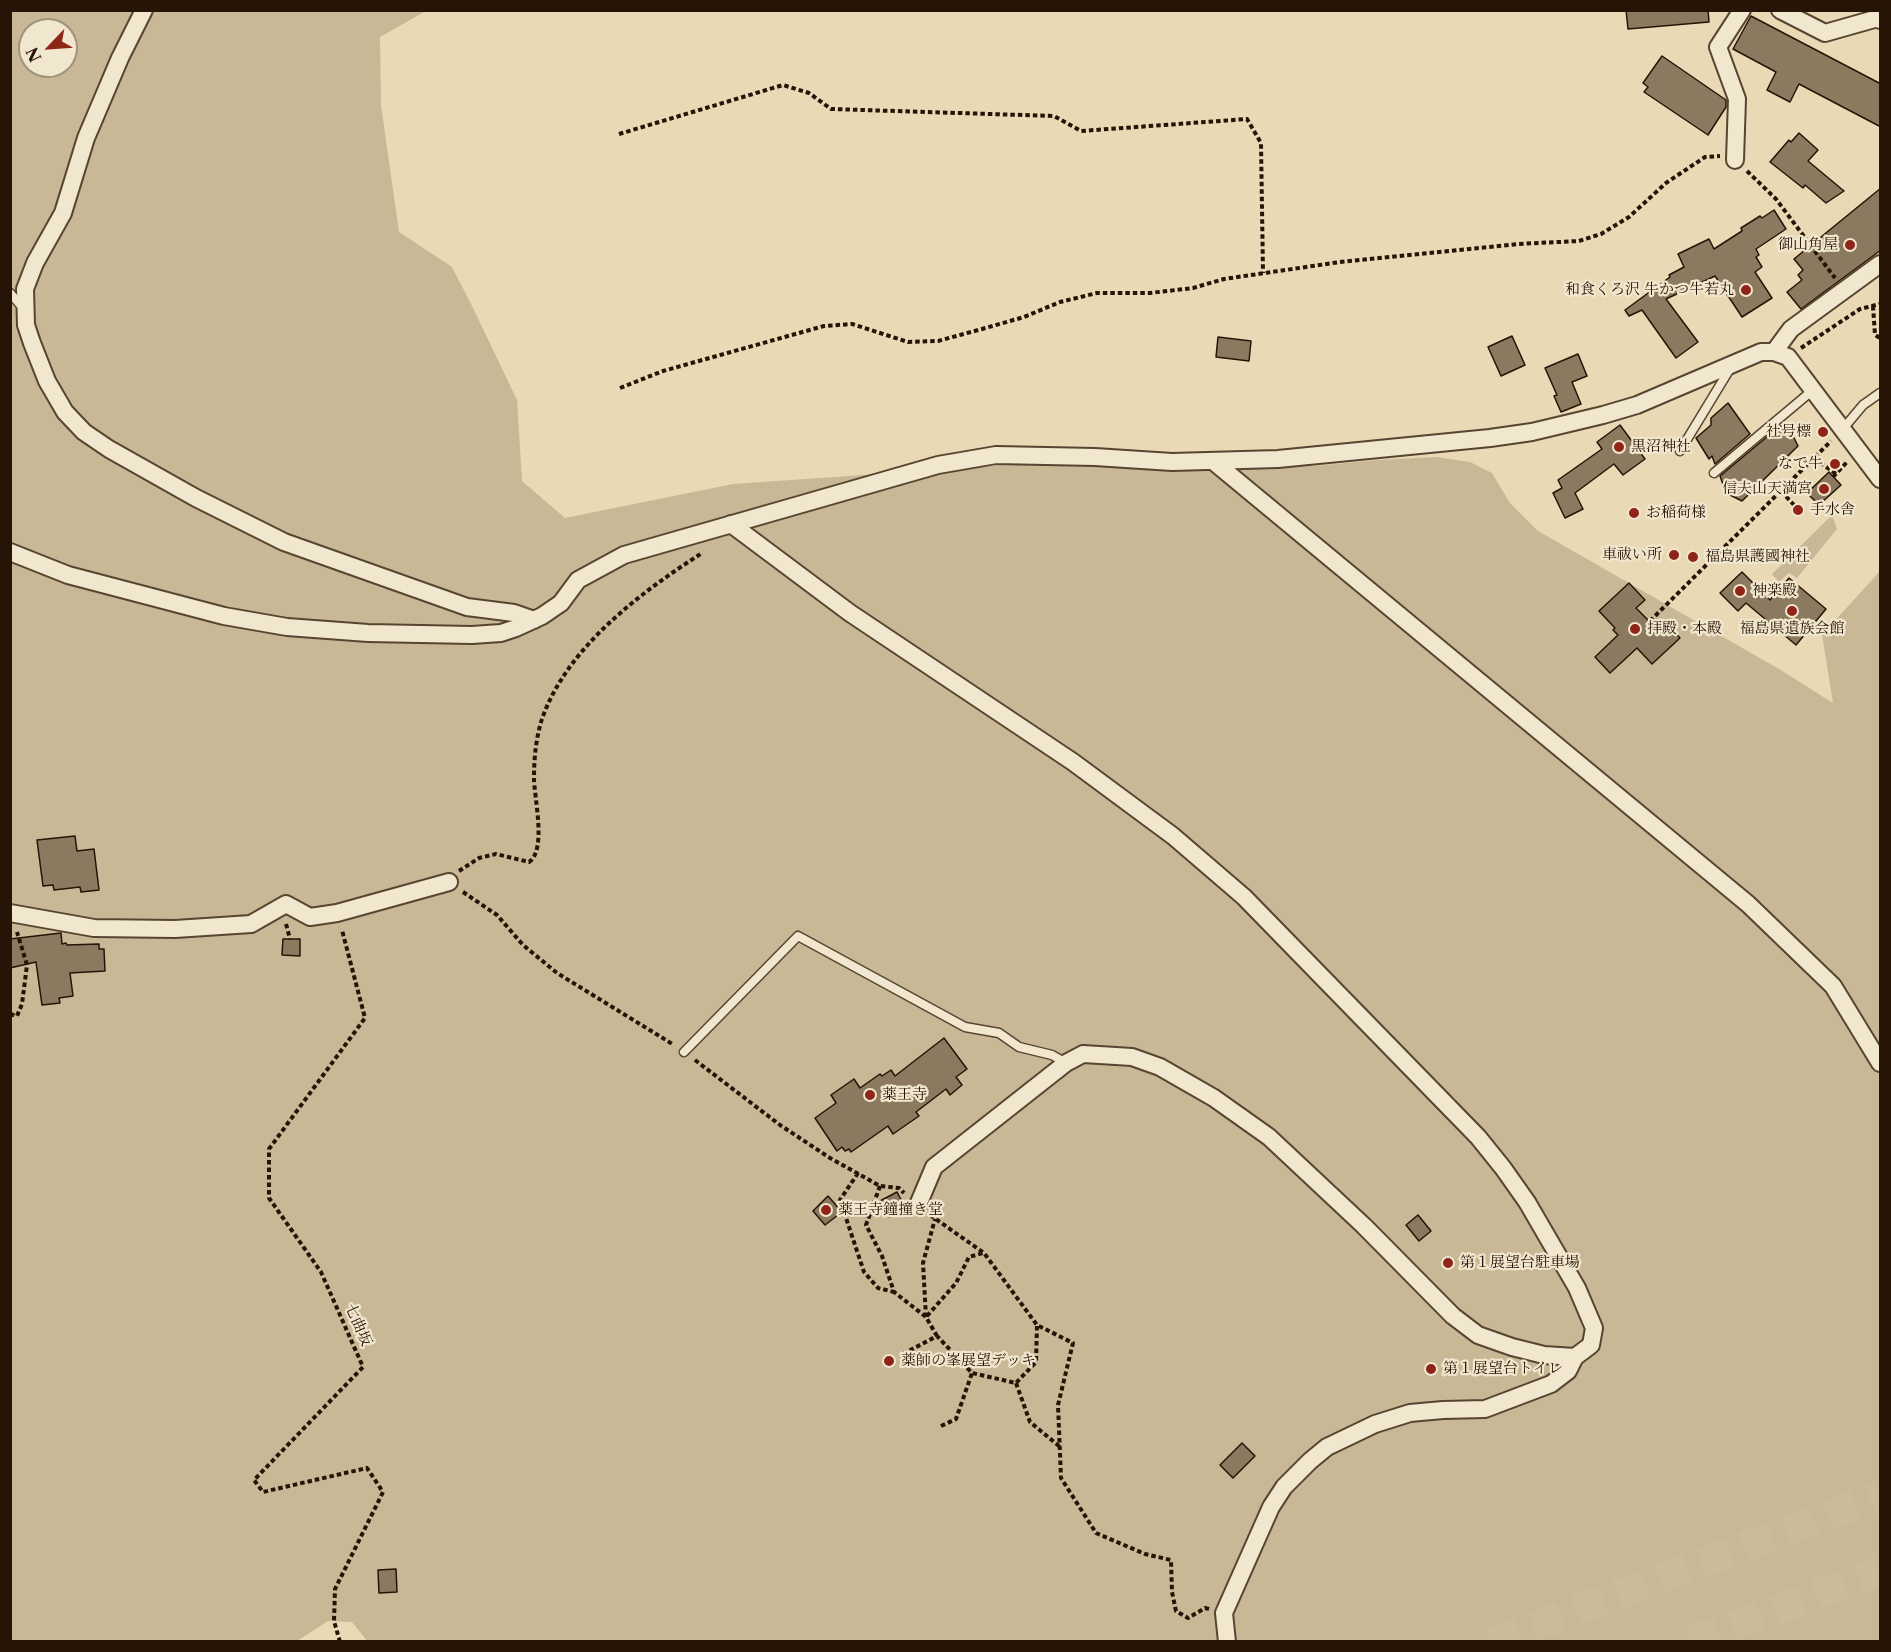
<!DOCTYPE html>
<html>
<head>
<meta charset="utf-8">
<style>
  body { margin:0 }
  #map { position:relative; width:1891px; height:1652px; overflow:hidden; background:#e9d9b4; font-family:"Libre Caslon Text",serif }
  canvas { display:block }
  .frame { position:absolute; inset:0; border:12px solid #261406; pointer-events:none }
  .north { position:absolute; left:18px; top:18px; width:60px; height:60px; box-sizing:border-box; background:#f1e6ce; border:2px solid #a0927e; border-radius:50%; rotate:245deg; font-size:16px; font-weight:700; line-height:24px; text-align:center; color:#261406 }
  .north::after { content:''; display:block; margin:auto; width:21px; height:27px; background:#8f2418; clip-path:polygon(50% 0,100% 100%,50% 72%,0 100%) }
</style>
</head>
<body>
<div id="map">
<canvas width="1891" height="1652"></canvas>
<div class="frame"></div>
<div class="north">N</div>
</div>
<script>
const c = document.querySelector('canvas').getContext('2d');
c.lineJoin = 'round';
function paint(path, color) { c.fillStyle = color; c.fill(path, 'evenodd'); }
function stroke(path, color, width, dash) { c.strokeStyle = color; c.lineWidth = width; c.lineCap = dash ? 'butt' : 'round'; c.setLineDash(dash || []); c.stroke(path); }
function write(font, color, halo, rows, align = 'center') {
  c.font = font + ' "Libre Caslon Text","Noto Serif JP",serif'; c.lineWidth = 4.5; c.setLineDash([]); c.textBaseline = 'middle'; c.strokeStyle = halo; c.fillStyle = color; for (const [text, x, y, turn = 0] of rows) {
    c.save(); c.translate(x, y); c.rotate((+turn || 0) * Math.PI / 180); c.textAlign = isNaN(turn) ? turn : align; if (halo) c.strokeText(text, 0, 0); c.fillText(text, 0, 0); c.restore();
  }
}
paint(new Path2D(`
  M11,11h415l-46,26 1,68 18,127 53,35 22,43 43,90 5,81 43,37 168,-34 303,-21 140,8 138,-5 64,-6 58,-3 34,5 22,11 18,30 28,28 241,138 54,34 -11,-68 58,-64v1070l-1512,1 -16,-20 -24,-1 -31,20 -286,1zM30,30h36v36h-36z
  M1832,515l5,14 -40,49 -8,-5 -10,9 -7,-8z`), '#c8b896');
const building = new Path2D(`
  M1626,10h82l1,12 -81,7z
  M1751,16l130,68v43l-82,-43 -9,18 -23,-12 9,-18 -43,-23z
  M1662,56l64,44v7l-18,28 -64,-43 4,-5 -5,-4z
  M1799,133l19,17 -10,11 36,30 -18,12 -21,-18 -2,3 -33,-26 19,-22 2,2z
  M1881,188v62l-80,59 -14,-17 15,-12 -4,-5 5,-5 -9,-11z
  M1774,210l12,19 -30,20 3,6 -3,2 6,10 -7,5 17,26 -30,19 -27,-41 -49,23 32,43 -22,16 -34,-48 -13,6 -4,-6 45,-33 -1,-2 15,-8 -6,-13 31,-15 5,10 28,-18 -1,-3 19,-12 2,2z
  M1512,336l13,29 -24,11 -13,-29z
  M1218,337l33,4 -2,20 -33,-4z
  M1578,354l9,22 -15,6 9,22 -20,8 -7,-16 3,-1 -12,-27z
  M1728,403l22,31 -35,30 -3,-8 -3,3 -13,-21 15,-13v-7z
  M1620,425l25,34 -22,16 -9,-11 -39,29 8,16 -18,9 -12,-25 9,-5 -4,-8 44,-31 -5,-7z
  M1780,426l10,4 8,16 -56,55 -16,-8 -6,-17z
  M1829,472l12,13 -22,20 -12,-12z
  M1742,572l28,28 19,-22 37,31 -30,36 -50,-42 -8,8 -18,-18z
  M1629,583l16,17 -9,8 23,23 8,-7 13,14 -28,26 -15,-16 -27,25 -15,-16 23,-22 -5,-5 2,-2 -16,-17z
  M75,836l2,15 17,-2 5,41 -18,2 -1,-5 -26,3 -1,-5 -10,1 -6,-46z
  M61,933l1,11 4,-1 1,2 32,-1v5h5l1,22 -35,2 3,23 -14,2 1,5 -18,2 -6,-43 -26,6v-29z
  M283,939h17v17l-18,-1z
  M944,1038l23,31 -11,8 6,8 -12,10 -4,-6 -30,23 3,4 -26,18 -5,-8 -37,26 -2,-3 -4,2 -3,-4 -5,4 -22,-33 21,-15 -5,-8 23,-16 6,9 20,-14 2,2 9,-6 4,6z
  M897,1192l9,17 -17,8 -9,-16z
  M828,1196l14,16 -17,13 -12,-14z
  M1418,1215l13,16 -12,10 -13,-16z
  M1242,1443l13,13 -22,22 -13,-13z
  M396,1569l1,23 -18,1 -1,-23z`);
paint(building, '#8b7a60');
stroke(building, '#261406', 1.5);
stroke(new Path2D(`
  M1491,1642l389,-146
  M1690,1642l190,-71`), '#ccbb9a', 30, [30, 15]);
const lane = new Path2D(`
  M10,293l14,16
  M1842,430l21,-25 17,-12
  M1680,451l51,-84
  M1714,473l99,-83
  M684,1052l114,-116 167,91 34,6 20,14 33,8 14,8`);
const street = new Path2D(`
  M144,10l-24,48 -34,80 -23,75 -28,50 -10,26 1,36 6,18 15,38 18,31 19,20 25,17 87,49 88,44 183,65 47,6 20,7
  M1780,10l45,23 53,-15 2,2
  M1735,160l2,-61 -19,-52 24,-37
  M1774,352l17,-23 89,-65
  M1213,461l535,443 85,82 47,77
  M731,524l119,89 223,149 100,74 71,61 234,240 25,31 24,34 50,86 17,40 -3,17 -16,12 -7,14 -17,13 -66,25 -42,1 -33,3 -35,11 -48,23 -17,14 -26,26 -13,20 -47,106 3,29
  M10,552l58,23 156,41 63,11 81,6 104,2 29,-2 15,-5 26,-12 19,-13 17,-23 46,-25 314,-90 58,-10 99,2 77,5 106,-3 212,-21 42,-6 71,-17 34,-10 124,-53h13l14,5 92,122
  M10,913l84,15 81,1 76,-5 35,-20 24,13 27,-4 112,-31
  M918,1205l16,-38 132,-104 17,-9 49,3 28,10 54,31 55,39 95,89 89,90 25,19 34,12 32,8 31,2`);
stroke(lane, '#574532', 11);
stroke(street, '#574532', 20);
stroke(new Path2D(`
  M619,134l164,-49 26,8 22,16 223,7 27,15 166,-12 14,24 2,130
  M1747,171l29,28 59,79
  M1873,306l2,29 5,3
  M1801,348l59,-39 20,-5
  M620,388l43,-17 161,-45 28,-2 56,18 30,-1 44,-12 42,-12 36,-15 37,-9h53l43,-5 31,-9 116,-17 178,-18 61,-3 22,-7 28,-17 37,-34 39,-26 15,-1
  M1814,458l22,16
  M1833,477l14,-15
  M1781,491l13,14
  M1650,621l181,-180
  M459,871l20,-13 17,-4 33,8c18,-12 5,-65 5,-84 0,-20 2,-40 8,-59 25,-72 98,-126 160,-166
  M463,892l34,23 26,30 34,28 117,72
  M286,924l4,15
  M10,1014l7,2 5,-12 5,-39 -10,-33
  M695,1060l85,65 50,33 50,28 19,2 5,5
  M858,1173l-18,27 24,72 14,16 16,4
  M880,1186l-14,39 16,31 12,36 32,25 11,19
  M930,1215l54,38 53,72 36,18 -15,62 3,73 35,55 49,21 26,6 1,32 4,19 12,7 17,-10 4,1
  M927,1316l29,-33 13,-26 14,-4
  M926,1317l-3,-54 12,-44
  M903,1354l34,-18 35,37 44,10 20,-21 1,-37
  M1016,1383l14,39 29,24
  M941,1426l15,-7 16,-46
  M340,1642l-6,-21 1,-32 48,-97 -16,-24 -104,24 -9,-12 109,-113 -42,-95 -52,-74v-49l96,-131 -23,-88`), '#261406', 4, [4.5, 3]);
stroke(lane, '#f1e6ce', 8);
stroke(street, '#f1e6ce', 16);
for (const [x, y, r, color] of [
  [1850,245,6,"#8f2418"],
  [1746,290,6,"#8f2418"],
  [1823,432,6,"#8f2418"],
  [1619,447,6,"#8f2418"],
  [1835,464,6,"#8f2418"],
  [1824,489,6,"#8f2418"],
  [1798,510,6,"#8f2418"],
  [1634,513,6,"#8f2418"],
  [1674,555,6,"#8f2418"],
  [1693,557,6,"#8f2418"],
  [1740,591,6,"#8f2418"],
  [1792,611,6,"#8f2418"],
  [1635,629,6,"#8f2418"],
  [870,1095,6,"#8f2418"],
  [826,1210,6,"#8f2418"],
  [1448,1263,6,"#8f2418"],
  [889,1361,6,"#8f2418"],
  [1431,1369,6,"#8f2418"]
]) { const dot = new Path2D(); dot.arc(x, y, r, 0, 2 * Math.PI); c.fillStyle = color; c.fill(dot); stroke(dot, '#f1e6ce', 2); }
write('15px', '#261406', '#f1e6ce', [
  ["御山角屋",1838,245,"right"],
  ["和食くろ沢 牛かつ牛若丸",1734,290,"right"],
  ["社号標",1811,432,"right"],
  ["黒沼神社",1631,447],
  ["なで牛",1823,464,"right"],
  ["信夫山天満宮",1812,489,"right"],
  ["手水舎",1810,510],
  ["お稲荷様",1646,513],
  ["車祓い所",1662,555,"right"],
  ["福島県護國神社",1705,557],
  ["神楽殿",1752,591],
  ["拝殿・本殿",1647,629],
  ["福島県遺族会館",1792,629,"center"],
  ["薬王寺",882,1095],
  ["薬王寺鐘撞き堂",838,1210],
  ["第１展望台駐車場",1460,1263],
  ["薬師の峯展望デッキ",901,1361],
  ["第１展望台トイレ",1443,1369]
], 'left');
write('15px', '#261406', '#f1e6ce', [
  ["七曲坂",358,1325,66]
]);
</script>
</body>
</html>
